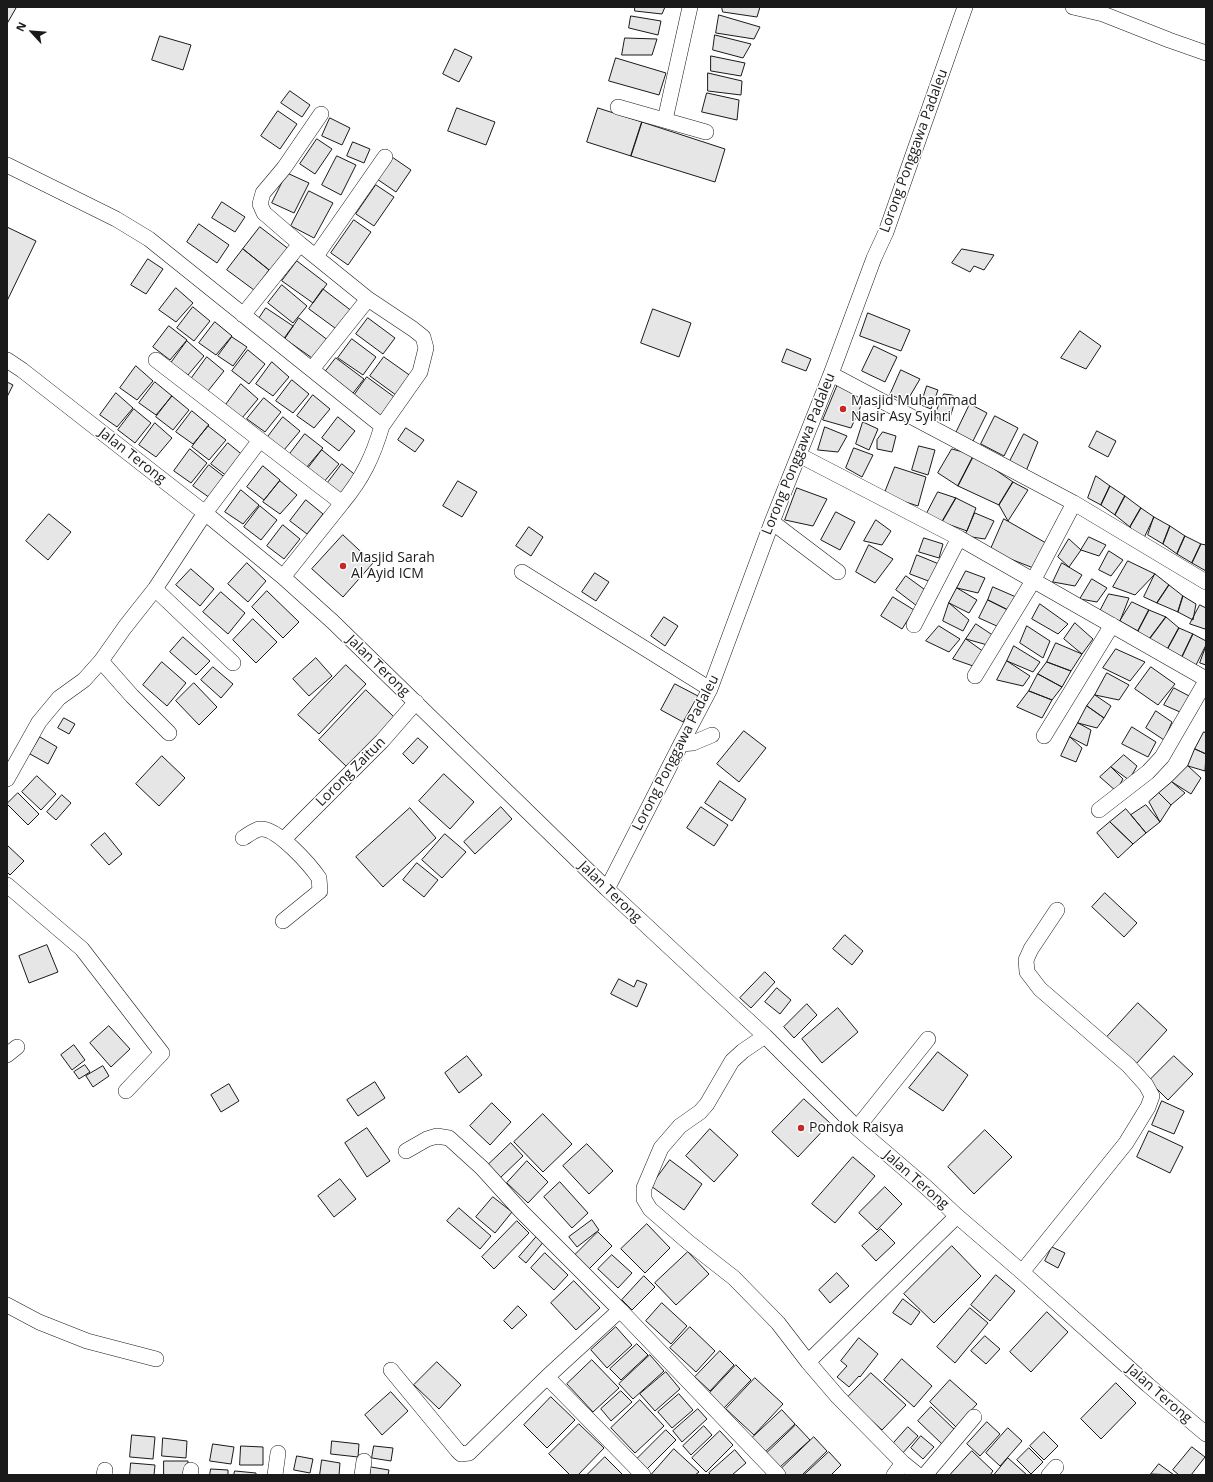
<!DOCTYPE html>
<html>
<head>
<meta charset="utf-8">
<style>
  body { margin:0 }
  #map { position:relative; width:1213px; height:1482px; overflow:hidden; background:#fff; font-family:"Open Sans",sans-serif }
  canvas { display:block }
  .frame { position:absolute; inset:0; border:8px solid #1a1a1a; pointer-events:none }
  .north { position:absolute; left:12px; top:12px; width:40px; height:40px; -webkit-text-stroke:3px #fff; paint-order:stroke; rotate:296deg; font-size:11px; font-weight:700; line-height:16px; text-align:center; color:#1a1a1a }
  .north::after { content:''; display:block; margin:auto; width:14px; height:18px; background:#1a1a1a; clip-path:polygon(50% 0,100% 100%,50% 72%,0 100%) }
</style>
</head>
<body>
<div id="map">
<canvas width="1213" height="1482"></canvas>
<div class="frame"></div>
<div class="north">N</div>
</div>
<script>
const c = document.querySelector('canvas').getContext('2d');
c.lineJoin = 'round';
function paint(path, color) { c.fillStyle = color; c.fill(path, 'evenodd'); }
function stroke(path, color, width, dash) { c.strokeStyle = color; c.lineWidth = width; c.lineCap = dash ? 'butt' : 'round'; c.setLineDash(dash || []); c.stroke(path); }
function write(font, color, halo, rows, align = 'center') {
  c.font = font + ' "Open Sans",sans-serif'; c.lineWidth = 3; c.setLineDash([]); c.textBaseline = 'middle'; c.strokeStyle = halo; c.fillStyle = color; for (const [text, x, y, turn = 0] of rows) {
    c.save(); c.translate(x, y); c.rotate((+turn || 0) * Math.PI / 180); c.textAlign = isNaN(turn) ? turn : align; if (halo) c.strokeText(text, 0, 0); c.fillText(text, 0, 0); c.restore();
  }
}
const building = new Path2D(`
  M7,7h7l2,1 -8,14z
  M635,7h30l-3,7 -27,-3z
  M722,7h38l-3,10 -34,-5z
  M719,15l41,12 -6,12 -38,-6z
  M631,16l30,5 -3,14 -29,-7z
  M715,35l36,9 -8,14 -30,-8z
  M160,36l31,9 -8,25 -31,-10z
  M625,38l32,1 -5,16h-30z
  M455,49l17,8 -13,25 -16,-8z
  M711,56l34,7 -4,13 -30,-5z
  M616,58l50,15 -7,22 -50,-14z
  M708,73l34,8 -1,14 -33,-4z
  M290,91l20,14 -8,12 -21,-14z
  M707,93l32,7 -2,20 -35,-8z
  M457,108l38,14 -9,23 -38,-14z
  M598,108l44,14 -11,34 -44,-14z
  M278,111l19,13 -17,25 -19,-13z
  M330,118l20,10 -8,17 -20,-9z
  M642,122l83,27 -10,33 -84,-26z
  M317,139l15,10 -17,25 -15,-10z
  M353,142l17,7 -6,14 -17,-7z
  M337,156l19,9 -15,30 -19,-10z
  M392,157l19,13 -15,22 -19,-13z
  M287,173l22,10 -15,30 -22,-10z
  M376,185l18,12 -20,29 -18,-12z
  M309,191l24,12 -19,35 -23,-12z
  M222,202l23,15 -10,15 -23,-14z
  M354,220l17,12 -23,33 -17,-12z
  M199,224l30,21 -12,18 -30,-21z
  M7,227l29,14 -29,60z
  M260,227l30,23 -17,23 -30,-24z
  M243,249l26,21 -15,20 -27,-20z
  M962,249l32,6 -10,15 -10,-4 -4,6 -18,-9z
  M148,259l15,10 -17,25 -15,-9z
  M297,261l30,23 -14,19 -31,-22z
  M282,285l25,21 -14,17 -25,-20z
  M176,288l17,15 -17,19 -17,-12z
  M323,289l30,23 -14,19 -30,-22z
  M193,307l17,14 -16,20 -17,-13z
  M266,308l27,18 -11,15 -26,-18z
  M653,309l38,14 -12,34 -38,-14z
  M868,313l42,17 -9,21 -41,-15z
  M299,318l30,23 -14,19 -30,-21z
  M368,318l27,20 -12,16 -27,-20z
  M215,322l17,14 -16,19 -17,-12z
  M169,326l18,14 -17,20 -17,-13z
  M1080,331l21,15 -15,23 -25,-11z
  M232,337l15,10 -14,19 -15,-10z
  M352,339l24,18 -13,18 -25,-17z
  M187,341l17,15 -16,19 -17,-12z
  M874,346l23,11 -12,25 -23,-11z
  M787,349l24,10 -5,12 -24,-9z
  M248,350l17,14 -16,20 -17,-13z
  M207,357l17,14 -16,20 -17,-12z
  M384,357l31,22 -15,19 -30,-22z
  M336,358l28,21 -14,18 -28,-21z
  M272,362l17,15 -16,19 -17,-12z
  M136,366l17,15 -16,19 -17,-12z
  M901,370l19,9 -13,22 -17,-6z
  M367,377l30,22 -14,19 -30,-21z
  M292,380l17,14 -16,19 -17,-12z
  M7,382l6,3 -6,12z
  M155,382l17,14 -16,19 -17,-12z
  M241,384l17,15 -16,19 -17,-12z
  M838,384l26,15 -13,29 -28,-8z
  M927,386l11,4 -7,19 -10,-4z
  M116,393l17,15 -16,19 -17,-12z
  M944,394l8,1 4,3 -7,23 -15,-4z
  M313,395l17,14 -16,19 -17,-12z
  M172,396l17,14 -16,20 -17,-13z
  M264,398l17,14 -16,20 -18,-13z
  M970,404l17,9 -15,30 -17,-8z
  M134,409l17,14 -16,20 -17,-13z
  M192,411l17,14 -16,19 -17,-12z
  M995,416l23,12 -14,28 -23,-12z
  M283,417l17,14 -16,19 -17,-12z
  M338,417l17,14 -16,20 -17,-13z
  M863,422l15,7 -9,21 -13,-6z
  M155,423l17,15 -16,19 -17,-12z
  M208,426l18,14 -17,20 -17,-13z
  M825,427l22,9 -9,16 -20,-2z
  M406,428l18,12 -9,12 -17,-12z
  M1097,431l19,10 -8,16 -19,-10z
  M883,432l13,4 -4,16 -15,-3v-9z
  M305,434l18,14 -17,20 -17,-13z
  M1024,434l14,8 -12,29 -16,-10z
  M228,443l17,14 -17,20 -17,-13z
  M919,446l16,4 -7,25 -16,-5z
  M854,448l19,7 -11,22 -16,-9z
  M190,449l17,14 -16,20 -17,-12z
  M952,449l22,6 -16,31 -20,-13z
  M322,450l17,14 -16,19 -17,-12z
  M974,455l39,27 -14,23 -41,-19z
  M342,464l17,14 -16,19 -17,-12z
  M209,465l18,14 -17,19 -17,-12z
  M263,466l17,14 -16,20 -17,-13z
  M895,467l31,10 -8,29 -34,-11z
  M1096,476l14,10 -9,19 -13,-7z
  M280,481l17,14 -17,19 -17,-12z
  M458,481l19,11 -15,25 -19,-11z
  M1013,482l15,8 -20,31 -9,-16z
  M1110,486l15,10 -10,19 -14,-10z
  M797,488l30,11 -14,27 -28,-6z
  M241,490l18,15 -16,19 -18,-12z
  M938,492l18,6 -14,24 -16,-7z
  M1125,496l16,12 -11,19 -15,-12z
  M956,498l20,10 -9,23 -25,-9z
  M306,500l17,14 -16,20 -17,-13z
  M260,506l17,14 -16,20 -17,-13z
  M1141,508l13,9 -11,23 -13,-13z
  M836,512l19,10 -15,28 -19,-10z
  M975,513l19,8 -9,18 -20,-3z
  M49,514l22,18 -23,28 -22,-19z
  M1154,517l16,9 -7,18 -15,-9z
  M1004,519l42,24 -10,26 -46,-18z
  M876,520l15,11 -9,14 -18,-4z
  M283,525l17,14 -16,20 -17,-13z
  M1170,526l15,10 -8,18 -14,-10z
  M529,527l14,10 -12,19 -15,-10z
  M343,535l30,28 -30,34 -31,-28z
  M1185,536l16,8 -9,19 -15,-9z
  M1089,537l17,8 -7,11 -18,-6z
  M924,538l19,6 -4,14 -20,-6z
  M1069,539l12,11 -12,17 -11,-10z
  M1201,544l5,1v26l-14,-8z
  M869,545l24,14 -18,24 -19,-11z
  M1109,551l14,9 -12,16 -12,-6z
  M917,555l22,9 -8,18 -21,-8z
  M1128,561l27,13 -20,21 -22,-8z
  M247,563l19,18 -18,21 -20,-18z
  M1062,563l20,12 -7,11 -22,-4z
  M191,569l23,20 -14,17 -24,-21z
  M966,571l19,7 -7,15 -21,-5z
  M595,573l14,9 -13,19 -14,-9z
  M1155,574l14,11 -12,18 -13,-6z
  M906,576l22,16 -11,14 -21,-16z
  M1092,579l15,9 -10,14 -17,-3z
  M1169,585l14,11 -5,16 -21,-9z
  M993,587l23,10 -8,13 -20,-10z
  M957,588l20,12 -8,13 -20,-10z
  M267,591l32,31 -16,16 -31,-31z
  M221,592l24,21 -17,21 -25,-22z
  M1109,594l20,4 -9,23 -22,-6z
  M1183,596l13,8 -3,16 -15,-8z
  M893,597l21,13 -12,19 -21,-13z
  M988,600l20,10 -9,17 -20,-9z
  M1132,602l17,8 -11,21 -18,-10z
  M949,603l20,17 -6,11 -20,-10z
  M1040,604l28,20 -10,10 -26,-15z
  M1200,605l6,3v19l-1,2 -15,-5z
  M1149,610l17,7 -18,24 -10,-10z
  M664,617l14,9 -13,20 -14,-10z
  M1166,617l13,11 -12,22 -19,-9z
  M253,619l24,23 -21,21 -23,-23z
  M1075,623l18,16 -11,15 -18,-15z
  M976,624l21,14 -6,8 -25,-7z
  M939,626l21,13 -11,13 -23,-11z
  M1027,626l23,15 -7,17 -23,-15z
  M1179,628l14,6 -11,23 -15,-7z
  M1193,634l13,7v4l-12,24 -12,-12z
  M183,637l27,24 -14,14 -26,-23z
  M966,639l18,13 -11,14 -20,-7z
  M1056,643l26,11 -11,17 -24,-9z
  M1014,646l26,16 -7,10 -26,-11z
  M1206,646v19l-6,-2z
  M1116,649l29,13 -15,19 -27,-13z
  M316,658l16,18 -23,20 -16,-17z
  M1007,661l23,15 -7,10 -26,-6z
  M162,662l24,21 -19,23 -24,-21z
  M1047,662l24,9 -9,16 -24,-13z
  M346,665l20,19 -47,50 -21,-19z
  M213,667l20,17 -12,14 -20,-18z
  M1151,667l24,17 -17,21 -23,-16z
  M1107,673l22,12 -10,15 -24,-5z
  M1038,674l24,13 -10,13 -23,-9z
  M194,683l23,24 -18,18 -23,-24z
  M675,684l23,12 -15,26 -22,-12z
  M1174,688l17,9 -11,15 -16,-7z
  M366,690l28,27 -46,51 -29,-28z
  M1029,691l23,9 -10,18 -25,-11z
  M1095,695l16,11 -7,12 -17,-12z
  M1087,706l17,12 -7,10 -19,-5z
  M1156,711l16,11 -8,18 -18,-12z
  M64,718l11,6 -6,10 -11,-6z
  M1078,723l13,7 -4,16 -17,-9z
  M1132,727l24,15 -8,15 -26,-13z
  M744,731l22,17 -27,34 -22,-18z
  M1204,732l2,1v21l-11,-5z
  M40,737l17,10 -9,17 -18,-10z
  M1070,737l12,11 -6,14 -15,-6z
  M418,738l10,9 -15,17 -10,-10z
  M1195,749l11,5 -1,17 -17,-5z
  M1124,755l13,11 -8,14 -18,-13z
  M162,756l23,22 -26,28 -23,-22z
  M1188,766l13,12 -10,16 -19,-12z
  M1111,767l12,12 -7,12 -16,-14z
  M444,774l30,28 -24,27 -31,-28z
  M37,776l19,18 -15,16 -19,-18z
  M720,781l26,18 -14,22 -27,-18z
  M1172,782l13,11 -14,12 -12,-12z
  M18,793l21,21 -11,11 -21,-21z
  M1159,793l12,12 -11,17 -11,-20z
  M62,795l9,8 -15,17 -9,-8z
  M1146,805l14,17 -14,11 -15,-18z
  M501,807l11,12 -37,35 -11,-12z
  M701,807l27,18 -14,21 -27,-18z
  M410,808l26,30 -53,49 -27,-30z
  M1126,809l20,24 -13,11 -23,-22z
  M1110,822l23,22 -15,14 -21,-25z
  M105,833l17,21 -13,11 -18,-20z
  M445,834l21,18 -24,26 -20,-18z
  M7,845l17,16 -14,14 -3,-3z
  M417,863l21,17 -14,17 -21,-17z
  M1105,893l32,30 -13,14 -32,-30z
  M845,935l18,16 -11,14 -19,-16z
  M47,945l11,27 -29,11 -10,-27z
  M765,972l10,10 -24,26 -11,-10z
  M619,979l15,8 3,-7 10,4 -10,23 -26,-13z
  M777,988l14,12 -11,14 -15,-12z
  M1138,1003l29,27 -31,34 -29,-27z
  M807,1004l10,11 -23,23 -10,-11z
  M838,1008l20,24 -36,31 -20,-24z
  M109,1026l21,23 -19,18 -21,-24z
  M74,1045l11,15 -13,10 -11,-15z
  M938,1052l30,23 -25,36 -34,-23z
  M467,1056l15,19 -23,18 -14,-20z
  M1174,1056l19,18 -25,26 -19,-19z
  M85,1065l5,7 -11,7 -5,-7z
  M103,1066l6,10 -16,11 -7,-11z
  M375,1082l10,16 -27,18 -11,-16z
  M229,1084l10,17 -18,11 -10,-17z
  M804,1099l26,24 -32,34 -26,-25z
  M1162,1101l22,10 -10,23 -22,-9z
  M492,1103l19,19 -21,23 -20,-19z
  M543,1114l29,30 -29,28 -29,-30z
  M367,1128l23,33 -23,16 -22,-34z
  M710,1129l28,26 -24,27 -28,-26z
  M985,1130l27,27 -38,37 -26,-27z
  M1149,1131l34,16 -13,26 -33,-16z
  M511,1143l12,13 -23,22 -12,-13z
  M587,1144l26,27 -24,23 -26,-28z
  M853,1157l22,19 -40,47 -23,-19z
  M670,1160l32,24 -18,26 -33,-24z
  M527,1161l21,21 -20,21 -21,-20z
  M340,1179l16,20 -22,18 -16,-21z
  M560,1182l28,31 -16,15 -28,-31z
  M885,1187l17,17 -25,26 -18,-17z
  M493,1197l19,15 -17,21 -19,-16z
  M459,1208l32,28 -11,13 -33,-28z
  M592,1220l7,10 -22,17 -8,-10z
  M517,1221l12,12 -35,36 -12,-12z
  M647,1224l23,24 -25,25 -24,-24z
  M881,1229l14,14 -19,18 -14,-15z
  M598,1232l14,14 -24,24 -13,-15z
  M538,1235l7,5 -19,23 -7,-6z
  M952,1246l29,30 -47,47 -30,-29z
  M1052,1247l13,6 -7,15 -13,-7z
  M688,1252l21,22 -33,31 -21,-22z
  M545,1253l23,22 -14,15 -23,-22z
  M612,1255l20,18 -14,15 -20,-19z
  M837,1273l12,13 -19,17 -11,-13z
  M996,1275l19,16 -25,30 -19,-16z
  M644,1276l11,11 -23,23 -10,-10z
  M574,1281l26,27 -24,22 -25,-27z
  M903,1299l17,13 -9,13 -18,-12z
  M662,1303l25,23 -16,18 -25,-23z
  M518,1306l9,9 -15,14 -8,-8z
  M970,1308l18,15 -33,40 -18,-16z
  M1047,1312l21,20 -37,40 -21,-20z
  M616,1327l16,18 -25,23 -16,-18z
  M690,1327l25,24 -19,21 -26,-24z
  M985,1336l15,13 -14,15 -15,-13z
  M859,1338l19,16 -18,23 -1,-1 -10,11 -12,-10 10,-11 -6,-5z
  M637,1344l11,11 -27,25 -11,-11z
  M720,1351l14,14 -24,26 -15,-14z
  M650,1355l14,16 -31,28 -14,-15z
  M902,1359l30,27 -18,21 -30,-27z
  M592,1360l27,28 -26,24 -26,-28z
  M437,1362l24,23 -22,24 -25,-24z
  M736,1365l15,15 -29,30 -15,-14z
  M666,1372l14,17 -25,22 -15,-17z
  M871,1373l35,32 -24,25 -35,-32z
  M755,1378l28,26 -29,31 -28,-26z
  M950,1380l27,24 -21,23 -26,-25z
  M1116,1383l20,20 -35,36 -20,-20z
  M621,1391l11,11 -21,19 -10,-12z
  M391,1392l17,19 -26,24 -17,-20z
  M679,1394l14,16 -21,18 -14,-16z
  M551,1397l24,23 -28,28 -23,-23z
  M640,1400l24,26 -29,27 -24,-25z
  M931,1407l24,23 -13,14 -24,-23z
  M698,1409l9,10 -25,23 -9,-11z
  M782,1410l13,14 -31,29 -13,-14z
  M987,1422l13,12 -20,22 -13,-12z
  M579,1424l25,24 -26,27h-8l-21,-21z
  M796,1425l14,15 -30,27 -13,-14z
  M704,1426l8,9 -21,20 -8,-9z
  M908,1427l10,9 -17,19 -10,-9z
  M1008,1428l14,13 -22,25 -14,-13z
  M666,1430l10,10 -29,29 -10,-10z
  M720,1431l13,14 -27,27 -14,-14z
  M1044,1432l14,14 -14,14 -14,-14z
  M132,1435l23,2 -2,22 -23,-2z
  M921,1436l13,11 -11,12 -12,-11z
  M814,1437l13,14 -25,24h-18l-4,-5z
  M163,1438l24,3 -1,17 -24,-2z
  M332,1441l27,3 -1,13 -27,-3z
  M213,1444l21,3 -3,17 -21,-3z
  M241,1446l22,1v18h-23z
  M374,1446l19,2 -2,13 -19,-3z
  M1192,1447l13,10 -14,18h-12l-6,-5z
  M1029,1448l14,14 -12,12 -14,-14z
  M674,1449l25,23 -4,3h-44z
  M735,1450l11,13 -14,12h-21l-2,-2z
  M972,1451l21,20 -3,4h-40z
  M829,1452l12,13 -10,10h-27z
  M297,1456l16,3 -3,14 -16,-3z
  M605,1457l18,18h-36z
  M1008,1458l19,17h-33z
  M322,1460l18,3 -1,12h-19z
  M164,1461h24l-1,14h-23z
  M131,1463l24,2 -1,10h-24z
  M1159,1464l15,11 -23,-1z
  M371,1467l18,3 -1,5h-18z
  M211,1469l17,1v5h-18z
  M235,1471l21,2v2h-22z`);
paint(building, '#e6e6e6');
stroke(building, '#1a1a1a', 1);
const minor = new Path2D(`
  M1073,7l30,7 66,26 37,13
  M618,107l88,25
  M321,114l-37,54 -21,25 -3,11 4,9 36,31 68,55 45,30 10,8 3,11 -6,24 -38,54
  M665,120l25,-113
  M7,165l109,54 33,20 233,187c-9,30 -19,52 -40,77
  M316,256l69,-99
  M243,315l57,-71
  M7,360l15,10 183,143 78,64 50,45 274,267 158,147 92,92 70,60 30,28 65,56 126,113 58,49
  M156,360l104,80
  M312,369l56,-70
  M831,374l243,129 132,79
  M799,455l160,83 247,141
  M772,522l66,50
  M522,572l188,117
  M155,589l78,74
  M914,625l45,-87
  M101,661l31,35 37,37
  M975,676l58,-95 41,-78
  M1044,736l68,-111
  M681,744l12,-1 19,-8
  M7,779l32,-57 20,-24 25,-18 17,-19 24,-34 30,-38 50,-76 55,-73 82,63 -59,74
  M1099,810l49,-38 14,-15 44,-76
  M243,838c5,-3 11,-8 17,-9 17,-2 50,36 59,49l1,13 -37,30
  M284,839l98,-98 34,-39
  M7,885l75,64 80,104 -36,38
  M607,889l74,-145 29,-55 62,-167 59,-148 43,-116 12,-26 79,-225
  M765,1036l-22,15 -11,10 -25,43 -7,8 -20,14 -19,22 -17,40v11l6,10 38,33 46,36 44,45 30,39 30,35 65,66
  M7,1055l10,-8
  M857,1128l71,-89
  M1022,1272l104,-129 22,-36 4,-11 -6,-11 -18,-20 -88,-76 -13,-17 -1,-12 5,-11 26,-39
  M7,1305l32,17 48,19 69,18
  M620,1310l158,165
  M808,1362l149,-146
  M391,1370l66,80 4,4 8,-1 78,-76 73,-67 -98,-98 -40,-44 -33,-30 -12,-2 -10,3 -21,12
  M547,1377l96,98
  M104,1475l1,-5
  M190,1475l1,-5
  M275,1475l3,-22
  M362,1475l2,-14
  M894,1475l9,-12 15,12
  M925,1475l49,-58
  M1049,1475l7,-8`);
stroke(minor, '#1a1a1a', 16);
stroke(minor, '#fff', 15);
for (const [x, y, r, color] of [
  [843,409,4,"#c62828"],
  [343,566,4,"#c62828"],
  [801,1128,4,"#c62828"]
]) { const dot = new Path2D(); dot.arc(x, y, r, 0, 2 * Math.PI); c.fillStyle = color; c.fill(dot); stroke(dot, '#fff', 1.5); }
write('14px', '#1a1a1a', '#fff', [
  ["Lorong Ponggawa Padaleu",914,151,-70],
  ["Lorong Ponggawa Padaleu",799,454,-68],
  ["Jalan Terong",132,456,38],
  ["Jalan Terong",378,666,44],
  ["Lorong Ponggawa Padaleu",676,753,-63],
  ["Lorong Zaitun",351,772,-45],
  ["Jalan Terong",610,892,44],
  ["Jalan Terong",916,1180,41],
  ["Jalan Terong",1159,1394,41]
]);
write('14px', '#1a1a1a', '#fff', [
  ["Masjid Muhammad",851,401],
  ["Nasir Asy Syihri",851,417],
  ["Masjid Sarah",351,558],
  ["Al Ayid ICM",351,574],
  ["Pondok Raisya",809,1128]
], 'left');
</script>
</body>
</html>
